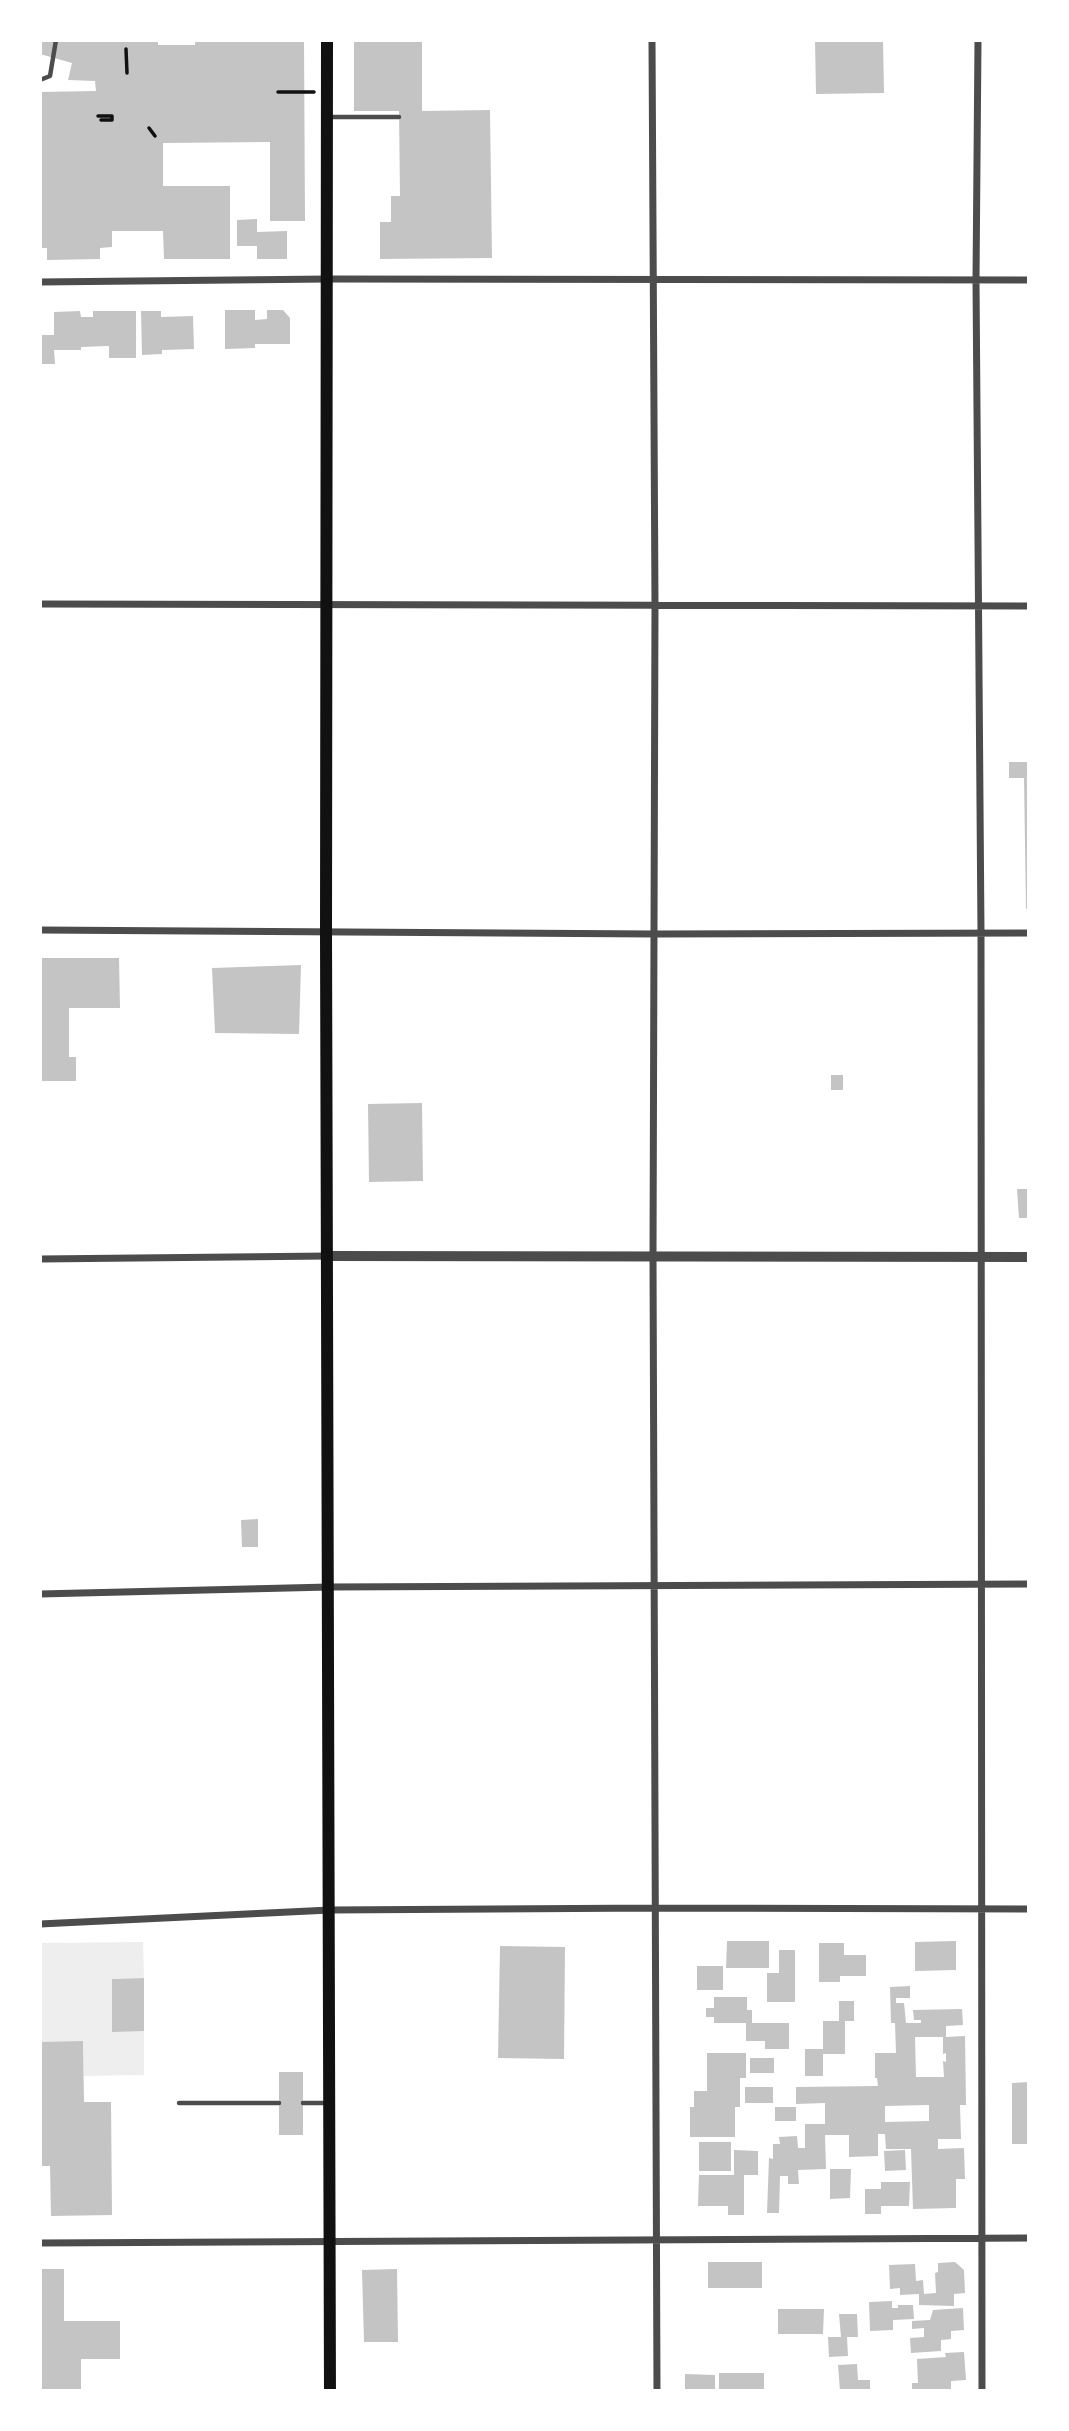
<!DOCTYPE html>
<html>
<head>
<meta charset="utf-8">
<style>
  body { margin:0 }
  #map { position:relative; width:1069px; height:2431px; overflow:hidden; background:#fff; font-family:"Roboto Condensed",sans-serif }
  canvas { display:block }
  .frame { position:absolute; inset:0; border:42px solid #fff; pointer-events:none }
</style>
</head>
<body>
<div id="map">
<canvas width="1069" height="2431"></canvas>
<div class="frame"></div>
</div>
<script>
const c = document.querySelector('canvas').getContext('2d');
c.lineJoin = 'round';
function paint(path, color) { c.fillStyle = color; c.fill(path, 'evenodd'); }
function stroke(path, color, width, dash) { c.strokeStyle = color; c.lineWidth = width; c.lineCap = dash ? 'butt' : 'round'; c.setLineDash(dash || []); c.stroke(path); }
paint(new Path2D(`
  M143,1942l1,36 -32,1v52h32v44l-60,1 -1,-34h-43v-99z`), '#eee');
paint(new Path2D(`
  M42,40h116v5h37v-5h109l1,181h-35v-79l-107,1v43h67v73h-66l-1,-28h-51v16l-12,1v11l-53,1v-12h-7v-156l56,-1 -1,-10 -27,-1 4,-17 -32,-9z
  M354,40h68v71l68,-1 2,148 -112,1v-37h11v-26h9l-1,-85h-45z
  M815,40h68l1,53 -68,1z
  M257,219v13l30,-1v28h-30v-13h-20v-26z
  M225,310h30v10l12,-1v-9h16l7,8v26h-35v4l-30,1z
  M80,311l1,6h12v-6h43v47h-27v-12l-28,1v3h-27l1,14h-15v-29h14v-23z
  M141,311h20v6l32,-1 1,33 -32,1v4l-20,1z
  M1009,762h20v146l-3,1 -2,-131h-15z
  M40,958h79l1,50h-51v49h7v24h-36z
  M301,965l-2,69 -84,-1 -3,-65z
  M831,1075h12v15h-12z
  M422,1103l1,78 -54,1 -1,-78z
  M1017,1189h12v29h-10z
  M258,1519v28h-16l-1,-27z
  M727,1941h42v27h-43z
  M956,1941v29l-41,1v-29z
  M819,1943h25v12h22v21h-26v6h-21z
  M500,1946l65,1 -1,112 -66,-1z
  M779,1950h16v52h-28v-29h12z
  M697,1966h26v24h-26z
  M144,1978v53l-32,1v-53z
  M910,1986v12h-14v5h8l2,20h15v-3h-7l-1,-10 49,-1 1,16 -17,1v11l19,-1 1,69h-6l1,34h-23v10l26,-1 1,31h-9v29l-43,1 -2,-60h-25l-1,-15h-7v22l-29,1v-22h-24l1,34 -28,1 1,14h-11v-8h-8l-1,37h-12l2,-55 4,1v-15h7l-1,-7 18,-1 1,12h7v-24h20v-21l-29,1v-17l82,-1 -1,-8h-2v-25h21l-1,-30h-4l-1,-36zM915,2037h28v17l3,-1v9l-3,-1 1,16h-28zM929,2105v16l-44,1v-16z
  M714,1997h33v13h5v13h37v26h-24v-8h-19v-18h-32v-6h-8v-9h8z
  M839,2001h15v20h-9v33h-22v22h-18v-27h18v-28h16z
  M83,2041l1,61h27l1,113 -61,1 -1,-50h-10v-124z
  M707,2053h39v25h-6v29h-5v30h-45v-30h4v-16h13z
  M750,2058h24v15h-24z
  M279,2072h24v63h-24z
  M1029,2082v62h-17v-61z
  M745,2087h28v16h-28z
  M775,2107h21v14h-21z
  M699,2142h32v29h-32z
  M734,2150l24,1v24h-14v40h-16v-9h-30l1,-31h35z
  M905,2150l1,20 -21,1 -1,-20z
  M830,2169h21l-1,29 -20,1z
  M881,2182h29l-1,24h-28v8h-16v-25h16z
  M708,2262h54v26h-54z
  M955,2262l9,8 1,23 -11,1v12l-35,-1v-11l-19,1v-7l-10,1 -1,-24 26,-1 1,17 7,-1 1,14 12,-1 -1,-20 3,-1v-9z
  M40,2269h24v52h56v38h-39v32h-41z
  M397,2269l1,73h-34l-2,-72z
  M892,2301v7h6v-3h15l1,14 -21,1v10l-23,1 -1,-29z
  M963,2308l1,22 -13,1v8l-10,1v11l-30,2 -1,-15 14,-1v-9l-12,1v-8l18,-1 3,-10z
  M778,2309h46l-1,25h-45z
  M839,2314h18l1,23h-11l1,19 -19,1 -1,-20h13z
  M964,2352l2,28 -15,1v10h-39v-8h6l-1,-24 29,-2 -1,-4z
  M857,2364l1,16h12v11h-30l-2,-26z
  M719,2373h45v18h-45z
  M685,2374l30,1v15h-30z`), '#c4c4c4');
stroke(new Path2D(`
  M126,49l1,24
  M278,92h36
  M98,116h14v4h-11
  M149,128l6,8`), '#111', 3.5);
stroke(new Path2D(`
  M40,80l10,-4 6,-36
  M330,117h69
  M179,2103h100
  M303,2103h26`), '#4c4c4c', 4.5);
stroke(new Path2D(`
  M652,40l3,565 -2,651 4,1135
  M978,40l-2,240 5,653 1,1458
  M40,282l288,-3 701,1
  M40,604l989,2
  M40,930l614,4 375,-1
  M40,1259l288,-3
  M40,1594l289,-7 700,-3
  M40,1924l290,-14 326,-2 373,1
  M40,2243l989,-5`), '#4c4c4c', 7);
stroke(new Path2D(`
  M328,1256l701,1`), '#4c4c4c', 10);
stroke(new Path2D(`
  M327,40l-1,892 4,1459`), '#111', 12);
</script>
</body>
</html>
